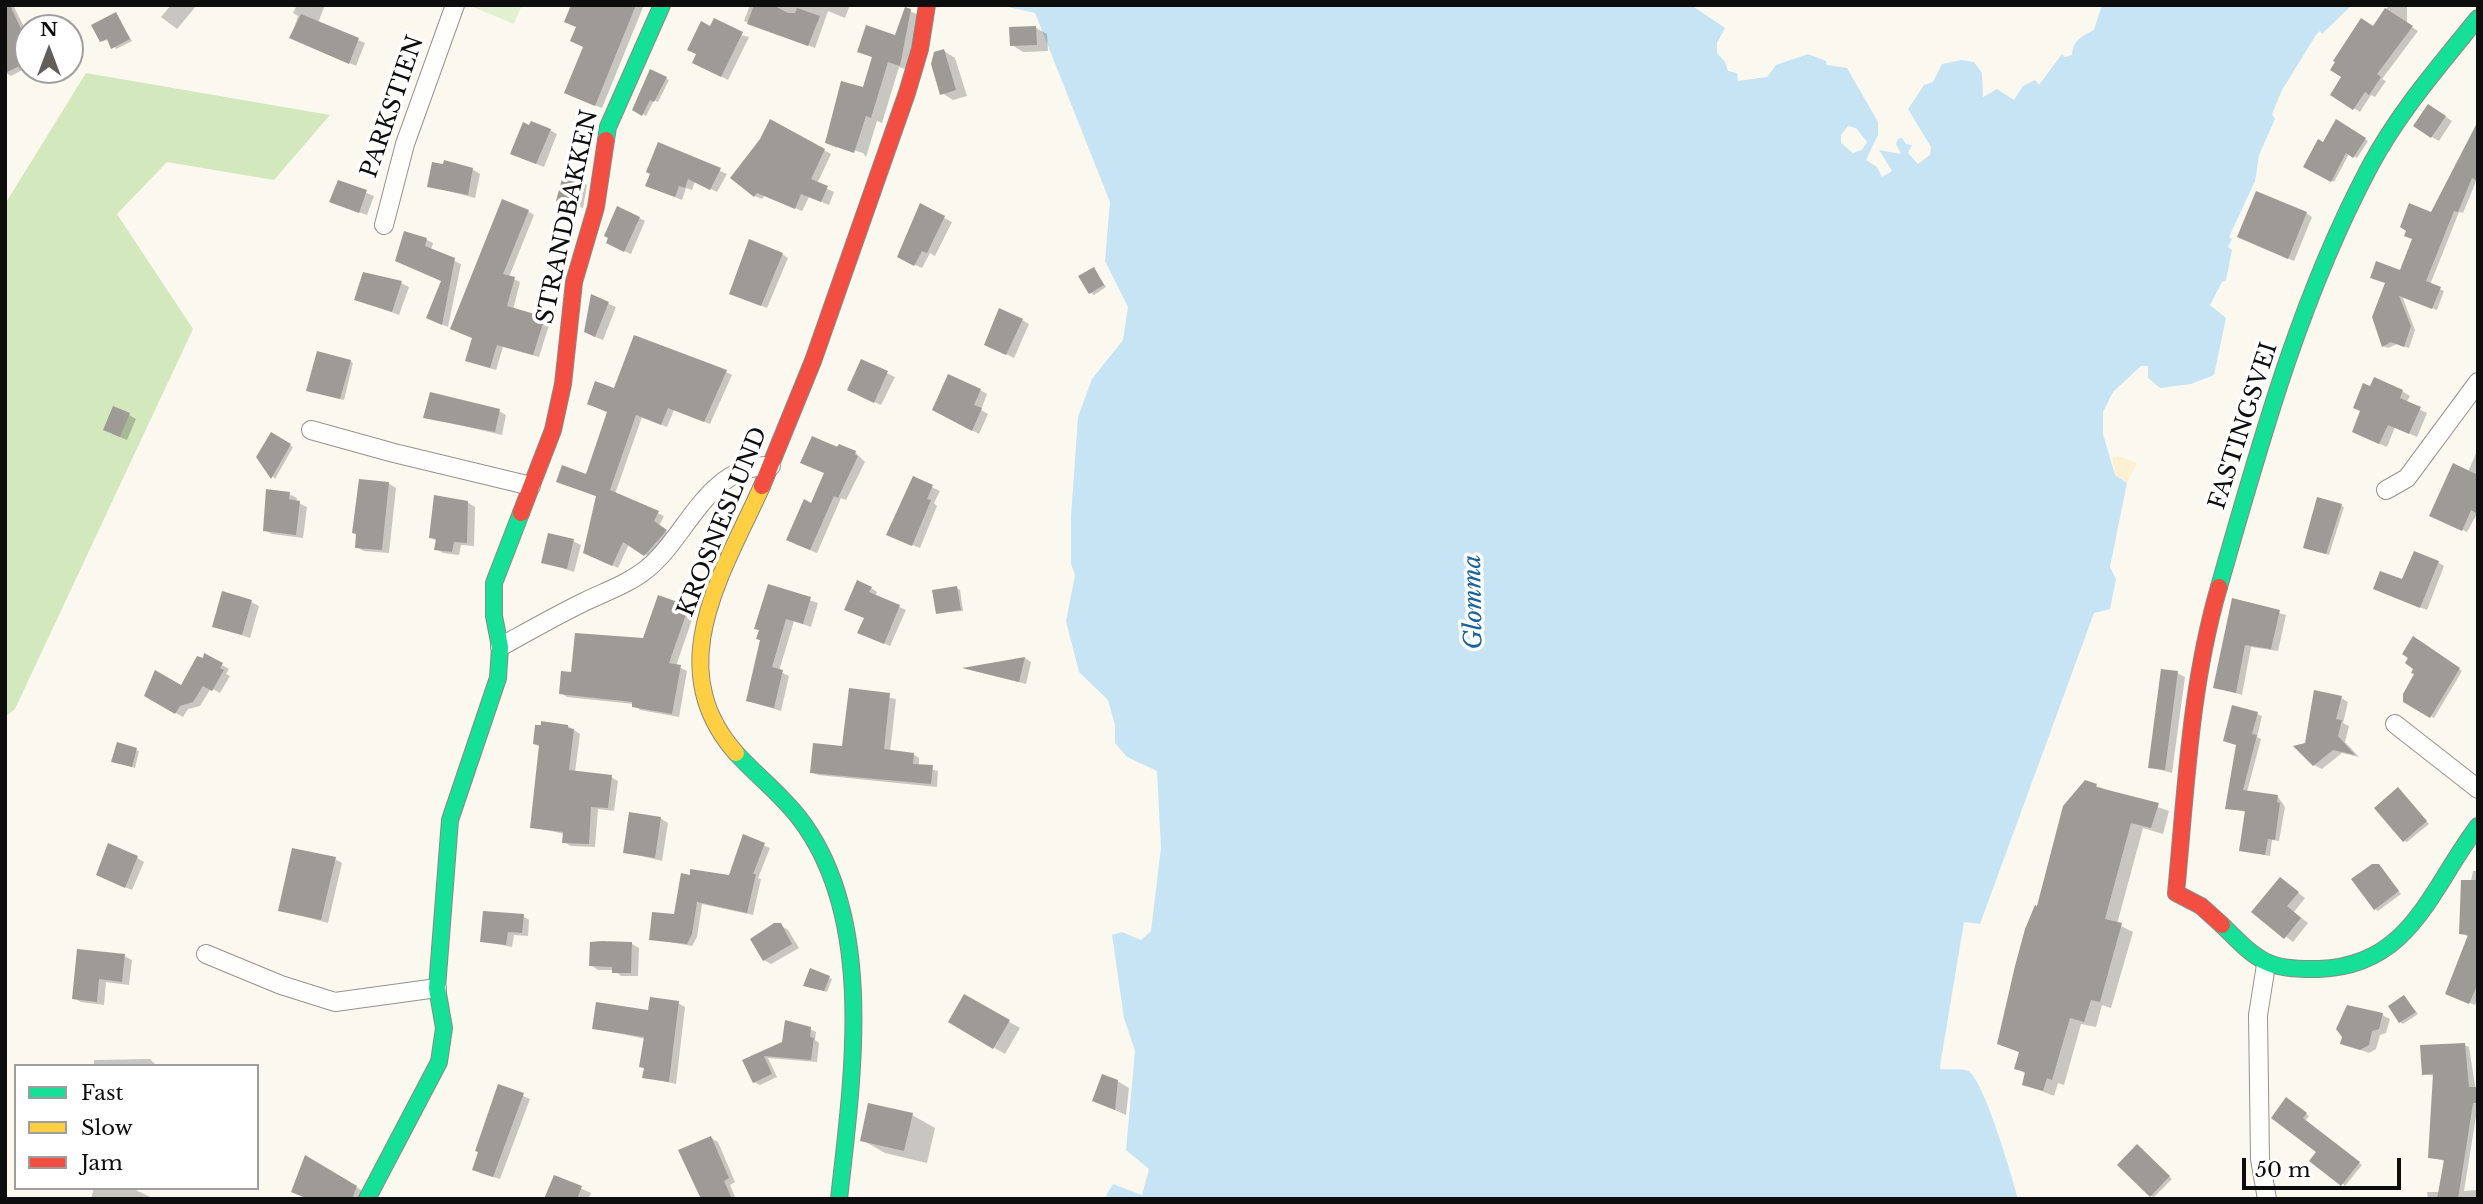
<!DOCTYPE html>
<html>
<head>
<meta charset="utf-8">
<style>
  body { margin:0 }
  #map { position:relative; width:2483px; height:1204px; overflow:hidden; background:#fbf8f0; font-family:"Libre Baskerville",serif }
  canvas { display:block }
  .frame { position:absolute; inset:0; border:7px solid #0d0d0d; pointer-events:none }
  .legend { position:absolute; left:14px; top:1064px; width:245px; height:126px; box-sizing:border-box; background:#fff; border:2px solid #9e9e9e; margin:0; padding:9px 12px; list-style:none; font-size:21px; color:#0d0d0d }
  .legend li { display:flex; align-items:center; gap:14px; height:35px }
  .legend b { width:35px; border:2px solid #9e9e9e }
  .north { position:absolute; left:14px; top:14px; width:70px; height:70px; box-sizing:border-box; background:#fff; border:2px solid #9e9e9e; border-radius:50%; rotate:0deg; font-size:19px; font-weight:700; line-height:28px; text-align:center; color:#0d0d0d }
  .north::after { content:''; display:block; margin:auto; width:24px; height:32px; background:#605f5c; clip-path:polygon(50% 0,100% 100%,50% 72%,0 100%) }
  .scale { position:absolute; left:2242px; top:1158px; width:159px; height:32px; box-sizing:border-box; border:4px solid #0d0d0d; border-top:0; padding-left:9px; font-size:21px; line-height:24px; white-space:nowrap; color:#0d0d0d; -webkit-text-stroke:5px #fff; paint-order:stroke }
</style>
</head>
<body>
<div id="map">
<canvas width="2483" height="1204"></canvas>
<div class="frame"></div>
<ul class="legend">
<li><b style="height:9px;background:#16e098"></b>Fast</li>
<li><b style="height:9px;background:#ffcf43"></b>Slow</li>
<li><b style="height:9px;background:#f24e42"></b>Jam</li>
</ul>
<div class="north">N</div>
<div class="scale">50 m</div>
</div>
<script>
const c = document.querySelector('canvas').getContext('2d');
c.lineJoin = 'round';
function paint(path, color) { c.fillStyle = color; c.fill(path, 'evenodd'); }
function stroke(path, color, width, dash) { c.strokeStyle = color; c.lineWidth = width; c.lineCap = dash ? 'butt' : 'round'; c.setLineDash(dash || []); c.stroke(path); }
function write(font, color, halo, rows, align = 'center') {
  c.font = font + ' "Libre Baskerville",serif'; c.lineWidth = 7; c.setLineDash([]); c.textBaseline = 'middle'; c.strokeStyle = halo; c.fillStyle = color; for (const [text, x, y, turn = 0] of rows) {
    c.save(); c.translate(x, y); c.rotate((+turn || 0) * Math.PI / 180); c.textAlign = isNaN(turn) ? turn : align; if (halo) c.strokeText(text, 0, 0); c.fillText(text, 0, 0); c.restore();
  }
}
paint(new Path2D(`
  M468,5h54l-8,19z`), '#e3f0d0');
paint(new Path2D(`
  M86,73l244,42 -56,65 -107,-18 -50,52 76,115 -178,380 -10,8v-513z`), '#d4e8be');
paint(new Path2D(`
  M2118,456l19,7 -10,20 -12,-8 -3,-18z`), '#fbf1d2');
paint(new Path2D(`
  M999,5h692l34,23 -8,15v10l8,9 3,9 9,2 1,8 29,-4 9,-12 32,-11 18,7 1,4 20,3 31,54v13l-12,25 11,7 5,10 10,-6 -13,-21 22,4 -5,-10 2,-5 4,-1 4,6 6,1 -4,8 10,11 12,-9 1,-8 -23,-38 16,-24 9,-3 9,-18 19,-4 13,2 8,11 1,24 14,-8 17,11 9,-14 12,-6 4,5 23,-31 3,3 7,-2c1,-15 9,-18 22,-25l8,-25h250l-30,29 -2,-3 -4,4 -34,55 -10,24 3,5 -16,36 -4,26 -26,56 3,2 -4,8 4,3 -6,30 -4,2 -12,23 16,13 -12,57 -23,9 -31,4 -12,-10v-12h-7l-28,26 -10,20v22l12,41 12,8 -17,84 6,12 -6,30 -16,4 -114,311 -16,-2 -23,138 -1,9c8,1 20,-1 28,2 15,6 45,108 50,128h-914l9,-15 29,11 7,-26 -23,-19 9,-99 -11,-33 -12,-83 10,-3 19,8 10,-9 10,-83 -4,-77 -30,-14 -12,-14v-18l-7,-25 -29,-28 -13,-51 9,-46 -4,-11v-48l7,-99 14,-38 31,-39 5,-33 -23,-46 5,-59 -75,-189zM1848,126l8,2 11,14 -5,8 -9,3 -12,-10v-8z`), '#c7e4f4');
paint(new Path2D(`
  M5,5h8l15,30v32l-17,9 -6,-4z
  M171,5h26l-20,24 -16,-12z
  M297,5h28l-7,18 47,20 -9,23 -65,-29 7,-21 -5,-3z
  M599,5h45l-42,103 -30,-12z
  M750,5h100l-5,13 -17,-7 -13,37 -71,-27z
  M2389,5h18v19l11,7 -36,48 4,2 -11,16 -4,-2 -11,17 -28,-18z
  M906,9l16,8 -11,54 -12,-4 -17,56 -5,-2 -11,36 -3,-4 -26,-8v3l-10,-5 37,-53 10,-32 -15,-7 37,-14z
  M116,14l16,27 -16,8 -7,-9 -8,1z
  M711,28l38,9 -21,43 -27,-14z
  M1036,28l11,6 1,17 -25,1 -11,-7z
  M944,51l11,7 12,38 -14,4 -11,-7z
  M651,71l18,9 -11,22 -4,-2 -8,16 -12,-7z
  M2436,110l16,11 -13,20 -7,-4z
  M770,121l61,33 -14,30 17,8 -5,13 -20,-8 -7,14 -37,-16 -3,4 -7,-3 6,-56z
  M2337,122l31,19 -11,17 -8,-4 -15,28 -28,-16z
  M2478,125l-1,54 -14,34 -4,-1 -29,73 14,6 -7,19 -35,-14 13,34 -6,18 -12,-4 -9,4 -5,-2 18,-74z
  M550,130l7,4 -13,33 -25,-10z
  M659,144l68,30 -10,18 -22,-11 -3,9 -6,-2 -4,12 -28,-11z
  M472,169l8,5 -5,24 -46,-12z
  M339,182l35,14 -7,19 -28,-10z
  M584,183l3,2 -4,23 -22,-7z
  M921,206l31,16 -17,34 -5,-3 -8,15 -16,-7z
  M528,211l6,4 -25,62 11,5 -7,28 37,12 -11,35 -36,-10 -7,23 -23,-7 1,-25z
  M2306,213l6,4 -18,44 -49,-21z
  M639,218l6,3 -14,33 -18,-8z
  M405,233l22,7 6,3 -2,7 30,14 -13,63 -14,-6 9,-40z
  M782,254l6,4 -21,50 -30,-12z
  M1094,269l12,18 -12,8 -3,-2z
  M401,283l8,4 -10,28 -43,-16z
  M592,297l24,10 -13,33 -10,-4z
  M1022,320l7,4 -15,34 -20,-10z
  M350,361l3,2 -9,37 -32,-8z
  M862,361l33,16 -14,28 -25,-11z
  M726,372l6,3 -22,49 -36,-14 -7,17 -25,-10 -27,77 49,22 -5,10 12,9 -20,23 -22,-14 -11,24 -28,-13 8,-58 -40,-16 29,-5 28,-86z
  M980,390l7,4 -6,16 7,4 -9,20 -45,-24z
  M2402,391l8,5 -4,7 21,10 -10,24 -22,-10 -8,20 -26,-11 1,-24z
  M499,411l7,4 -4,20 -77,-18z
  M129,415l7,4 -9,21 -15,-6z
  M271,435l22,12 -18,32 -17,-22z
  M813,438l43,15 9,9 -19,38 -5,-2 -24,55 -22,-9 31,-71z
  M2478,449v63l-11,20 -32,-15 33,-45z
  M914,479l26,12 -6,12 3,3 -17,42 -25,-10z
  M388,483l8,5 -7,65 -25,-2 -8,-4z
  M289,494l8,4 -1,4 11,5 -4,31 -31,-4 -7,-4z
  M467,502l8,5 -1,39 -13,-1 -2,10 -16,-2 -7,-4 1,-8 -7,-4z
  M2341,506l3,1 -15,48 -21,-6z
  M573,541l8,4 -7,27 -31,-10z
  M2438,562l6,4 -17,44 -46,-19z
  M769,587l49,16 -7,24 -17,-6 -15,50 10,5 -8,35 -33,-10 14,-60z
  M871,588l6,4 -2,4 31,14 -16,36 -25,-11 1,-17 -14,-6z
  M957,588l3,2 3,21 -26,2z
  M2233,600l53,15 -8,36 -27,-4 -9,48 -27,-8z
  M251,602l8,4 -9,32 -36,-12z
  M688,607l7,4 -19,55 11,5 -8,46 -39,-7 -6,-6 -67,-7 -6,-4 12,-19 71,-34z
  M2413,638l49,33 -28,47 -29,-17 11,-27z
  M205,655l24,14 -3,5 4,2 -10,17 -9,-5 -11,18 -12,3 -5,8 -37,-21 35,-9z
  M1025,658l6,4 -5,22 -59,-15z
  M2177,673l8,4 -13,96 -22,-6z
  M850,690l46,9 -6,53 23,2 6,4v8l19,5 -1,16 -119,-12 -7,-3 32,-24z
  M2341,698l7,4 -5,21 6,3 -4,16 14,15 -17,-4 -20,16 -8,-4 -7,-21z
  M2257,714l5,2 -5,21 4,2 -14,53 31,5 7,10 -6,34 -7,-1 -2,16 -29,-6 5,-38 -19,-4 11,-63 -13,-5z
  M568,726l12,8 -5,38 36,5 7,4 -4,30 -16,-2 -3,38 -24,-1 -7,-4 1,-8 -33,-7 9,-80 -7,-3z
  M136,750l3,1 -4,17 -19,-6z
  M2096,786l73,25 -6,23 -20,-6 -26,96 16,8 -22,76 -9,-3 -6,22 -15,-3 -17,61 -6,-2 -4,13 -30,-12 2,-10 -10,-6 5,-15 -22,-10 39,-135z
  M2399,789l30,35 -22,18 -3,-1z
  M660,818l8,5 -6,38 -37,-9z
  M744,837l26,11 -12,30 3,1 -8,36 -51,-11 -5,33 -5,9 -41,-7 79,-62z
  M137,858l7,4 -12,28 -26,-11z
  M335,859l7,4 -14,60 -48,-13z
  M2378,865l23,29 -23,17 -3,-2z
  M2473,871h5v127l-3,7 -23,-9 17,-59 -8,-4z
  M2287,884l18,14 -11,14 14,11 -15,19 -39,-30z
  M523,916l6,4 -1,16 -14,-1 -2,12 -30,-6z
  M780,925l8,5 11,18 -28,16 -7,-4z
  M632,944l7,4 -1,28h-17l-7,-6h-16l-7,-5z
  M124,956l8,4 -3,25 -23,-3 -2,23 -23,-3 -8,-4z
  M829,978l3,1 -5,13 -19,-5z
  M965,996l55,32 -15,26 -55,-32z
  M2404,997l14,17 -15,10 -3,-2z
  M678,1003l7,4 -9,77 -32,-7 1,-8 -4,-2 4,-28 -51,-11z
  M2382,1015l8,4 -4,14 -6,2 -4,14 -7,4 -27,-10z
  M810,1029l6,3 -1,8 4,3 -2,19 -49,-4 9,19 -17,8 -6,-3 -9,-21z
  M2464,1045l5,2 9,57 -14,87 14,-1v9h-50l-1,-7h13l5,-31 -15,-4 5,-81 -12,-2z
  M150,1059l7,7h-63v-6z
  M1117,1081l12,7 -3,27 -32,-14z
  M500,1086l30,13 -30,80 -20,-6z
  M2287,1099l22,17 -4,5 57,44 -17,21 -26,-35z
  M912,1115l23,13 -8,35 -42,-10 -23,-13z
  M711,1138l7,4 17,40 -5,3 6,14h-34z
  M2141,1148l31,31 -18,18 -3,-1z
  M306,1157l57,34 -3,8h-40z
  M555,1177l36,16 -3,6h-41z
  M94,1188h38l22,11h-63z`), '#0003');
paint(new Path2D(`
  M5,5h5l18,39v18l-23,11z
  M571,5h65l-41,101 -31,-13 19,-46 -13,-6 6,-14 -12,-5z
  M754,5h19l15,8h7l2,-5 23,8 -12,30 -61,-22z
  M905,7l6,2 -11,57 -12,-4 -17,56 -5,-2 -12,37 -29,-10 16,-62 22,6 9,-30 -15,-5 9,-27 29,10z
  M2385,8l28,18 -36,48 4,3 -12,18 -4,-3 -12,18 -23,-15 11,-18 -11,-7 5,-8 -2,-1 28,-43 12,8z
  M116,12l14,27 -19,10 -4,-10 -7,3 -9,-17z
  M301,14l58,24 -10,26 -60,-26z
  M714,18l29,14 -22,45 -29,-14 4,-9 -9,-4 14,-29 9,5z
  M1036,26l1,19 -27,1 -1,-19z
  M944,49l12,41 -16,5 -9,-31 3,-12z
  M650,69l17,8 -13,25 -4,-2 -8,16 -10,-6z
  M2428,104l18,12 -15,22 -18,-12z
  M770,119l55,30 -14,30 17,7 -7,16 -20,-8 -6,15 -38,-16 -3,4 -24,-19 30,-39z
  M2336,119l30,19 -13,20 -7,-5 -15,29 -28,-15 15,-28 5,3z
  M531,121l20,8 -15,35 -26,-10 13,-32 6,3z
  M2478,121v60l-6,-3 -14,34 -4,-1 -28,70 15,6 -9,22 -33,-13 12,30 -7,21 -13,-5 -9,5 -10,-30 13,-34 -15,-5 6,-17 24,9 12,-31 -8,-3 2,-5 -6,-4 9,-24 22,9z
  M658,142l63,26 -11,22 -22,-11 -3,9 -6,-2 -4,11 -30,-11 5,-12 -4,-2z
  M444,160l29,8 -5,27 -41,-8 5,-25 11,2z
  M563,175l22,6 -5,26 -24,-6z
  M338,180l29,10 -8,23 -30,-11z
  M2256,191l51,21 -19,47 -51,-22z
  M502,199l27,11 -26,64 12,3 -8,29 38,11 -12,38 -36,-10 -7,23 -25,-7 7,-23 -22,-9z
  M920,203l25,13 -18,37 -5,-2 -8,15 -17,-9z
  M617,206l23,11 -16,35 -18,-9 2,-5 -4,-2z
  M404,231l23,7 -2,8 30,12 -13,67 -16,-7 15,-37 -46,-20z
  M749,239l34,14 -22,53 -32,-12z
  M1094,267l10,18 -15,9 -11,-18z
  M363,272l39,9 -10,31 -38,-12z
  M591,294l18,8 -14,35 -11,-5z
  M999,308l24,11 -17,36 -22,-10z
  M634,335l93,35 -23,52 -36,-14 -7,17 -25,-10 -26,75 49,21 -5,10 13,9 -23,26 -21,-14 -11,24 -29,-13 13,-57 -40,-14 6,-17 24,9 21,-62 -20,-8 8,-23 19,7z
  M317,351l34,9 -11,39 -34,-8z
  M861,359l27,12 -14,32 -27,-13z
  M948,374l33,15 -7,16 8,3 -10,23 -40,-21z
  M2374,377l29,13 -3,8 21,9 -12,27 -21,-9 -9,19 -27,-12 8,-21 -7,-3 10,-25 7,3z
  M430,392l70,17 -5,23 -72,-14z
  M113,406l17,7 -10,24 -17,-7z
  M271,432l20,12 -20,35 -15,-22z
  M812,436l25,11 2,-3 17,7 -1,4 3,1 -20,42 -4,-2 -24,54 -24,-10 18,-41 7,4 13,-30 -24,-10z
  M2453,463l25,12v39l-7,-4 -9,21 -33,-15z
  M913,476l20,9 -6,14 4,1 -19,46 -26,-11z
  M359,479l30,3 -7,68 -27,-2 1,-14 -4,-1z
  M266,489l24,3 -1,7 11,2 -4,34 -33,-4z
  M434,495l34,6 -1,42 -13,-1 -2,10 -18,-2 2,-11 -7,-1z
  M2317,497l25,7 -16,50 -23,-6z
  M548,533l26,6 -7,30 -26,-6z
  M2414,551l25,10 -19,47 -47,-19 7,-18 22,8z
  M857,580l15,7 -3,5 31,13 -16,39 -27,-11 7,-15 -20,-8z
  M768,584l43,13 -8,27 -17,-5 -14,48 11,3 -9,38 -28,-7 14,-61 -4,-1 3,-9 -5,-1z
  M957,586l4,24 -25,4 -4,-24z
  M222,591l30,9 -10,35 -30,-8z
  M658,595l31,11 -20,57 12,2 -9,49 -40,-7v-5l-73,-8 2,-23 10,1 4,-39 68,5z
  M2232,598l48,12 -9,39 -26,-4 -9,48 -23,-5z
  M2413,636l47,32 -30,50 -27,-16v-8l11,-20 -3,-1 2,-4 -8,-6 3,-5 -6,-4z
  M204,653l19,10 -3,5 4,2 -12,21 -9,-5 -10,16 -13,4 -5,8 -31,-18 11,-26 26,15 16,-29 6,2z
  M1025,657l-6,25 -57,-14z
  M2161,669l17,2 -13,99 -17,-2z
  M849,688l41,5 -6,56 30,4 -1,11 20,1 -2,19 -121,-11 3,-30 29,3z
  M2314,690l28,6 -6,23 6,1 -4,16 17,19 -22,-5 -20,16 -20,-20 12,-3z
  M2232,705l26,7 -6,22 5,1 -14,55 35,5 -1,7 3,1 -5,37 -7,-1 -3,16 -26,-4 6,-40 -20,-2 11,-64 -13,-4z
  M541,721l27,4v3l6,1 -5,41 43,5 -4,33 -17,-1 -2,37 -27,-1 1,-11 -33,-4 9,-83 -6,-1 2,-19h6z
  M117,742l20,6 -5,19 -21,-5z
  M2085,780l12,4 -1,3 63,16 -8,25 -20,-5 -26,96 17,4 -22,79 -9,-2 -7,22 -14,-4 -18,62 -5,-2 -4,13 -21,-6 3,-13 -11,-3 5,-17 -22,-8 18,-78 10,-37 10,-24 2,1 26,-100z
  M2398,787l29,34 -24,21 -29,-34z
  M629,812l32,5 -6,41 -32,-5z
  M743,834l22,9 -12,31h3l-9,39 -50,-11 -5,32 -5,10 -38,-4 3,-28 22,2 7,-41 9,2v-6l39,6z
  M108,843l30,13 -13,32 -29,-13z
  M292,848l44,9 -15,63 -43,-9z
  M2372,864h7l20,27 -25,19 -23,-31z
  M2280,877l19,15 -12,14 14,12 -17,21 -33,-27z
  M2461,880h17v103l-9,21 -24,-10 23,-59 -9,-1z
  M483,911l41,3 -2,19 -14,-1 -2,13 -26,-3z
  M774,923h7l11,21 -29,17 -13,-22z
  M602,941l30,1 -1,31h-19v-6l-23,-1 1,-24z
  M77,949l48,5 -3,28 -23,-3 -2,23 -25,-3z
  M810,968l20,8 -6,15 -21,-5z
  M964,994l46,26 -17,29 -45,-27z
  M2404,995l12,17 -17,11 -11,-17z
  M650,997l29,4 -10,81 -27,-4 2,-10 -5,-1 5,-30 -52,-8 4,-27 52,8z
  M2347,1005l36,8 -4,16 -7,2 -3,14 -9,5 -20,-6 2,-7 -6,-8z
  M785,1020l26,7 -1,10 4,1 -3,22 -47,-4 8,18 -19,9 -11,-23 40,-18z
  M2465,1043l4,44h9v16h-5l-15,96h-21l7,-39 -16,-2 5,-84 -11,1 -2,-30z
  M1102,1074l16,6 -3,30 -23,-9z
  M498,1084l26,9 -31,84 -21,-7 6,-18 -3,-1z
  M2286,1097l21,16 -4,5 57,44 -19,24 -32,-25 7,-9 -45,-34z
  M868,1103l45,10 -9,38 -44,-10z
  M711,1136l18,42 -5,3 8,18h-31l-23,-49z
  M2137,1144l33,32 -20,21 -33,-32z
  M305,1155l52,31 -5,13h-44l-17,-7z
  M554,1175l28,11 -5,13h-33z`), '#9e9b96');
const street = new Path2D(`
  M384,225l21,-81 50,-139
  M311,430l83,23 137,33
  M2386,490l21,-12 71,-96
  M500,647c29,-16 57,-32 86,-46 21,-10 44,-18 62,-33 40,-33 60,-104 123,-102
  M2395,724l83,65
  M206,954l75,31 54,17 102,-14
  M2266,965l-8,50 2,144 7,40`);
const fast = new Path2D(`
  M606,140l2,-13 54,-122
  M2219,587c41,-143 80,-287 150,-419 29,-55 70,-102 109,-150
  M736,753c21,23 45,41 64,66 77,101 52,262 39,380
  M2222,925c36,36 44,45 97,44 92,-3 111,-80 159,-143
  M367,1199l72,-137 5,-34 -7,-40 13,-168 48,-142 2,-31 -6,-31v-33l27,-70`);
const slow = new Path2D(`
  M736,753c-76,-86 -13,-180 26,-267`);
const jam = new Path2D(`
  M762,486l51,-125 94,-268 13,-44 7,-44
  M521,513l32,-83 10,-46 11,-102 22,-75 10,-67
  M2219,587c-29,99 -33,203 -43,306l25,13 21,19`);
stroke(street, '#94938f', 20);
stroke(fast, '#8b8986', 18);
stroke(slow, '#8b8986', 18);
stroke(jam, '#8b8986', 18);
stroke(street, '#fefefd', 18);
stroke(fast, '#16e098', 16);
stroke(slow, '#ffcf43', 16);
stroke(jam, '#f24e42', 16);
write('23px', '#0d0d0d', '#fff', [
  ["PARKSTIEN",393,107,-71],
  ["STRANDBAKKEN",568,217,-78],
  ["FASTINGSVEI",2244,426,-72],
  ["KROSNESLUND",723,522,-68]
]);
write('italic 24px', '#15629f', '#fff', [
  ["Glomma",1474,602,-91]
]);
</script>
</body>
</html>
